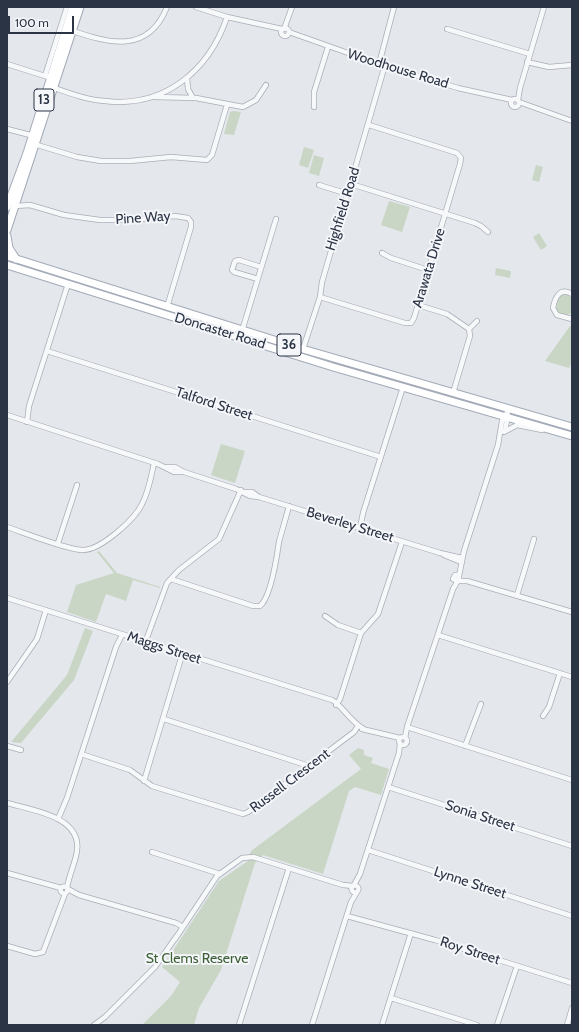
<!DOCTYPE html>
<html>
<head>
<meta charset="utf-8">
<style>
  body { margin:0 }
  #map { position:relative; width:579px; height:1032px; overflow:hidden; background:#e4e7ec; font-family:Cabin,sans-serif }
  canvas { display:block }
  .frame { position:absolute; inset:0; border:8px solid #2b3445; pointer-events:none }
  .scale { position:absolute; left:8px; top:16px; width:66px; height:18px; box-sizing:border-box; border:2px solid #2b3445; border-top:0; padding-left:5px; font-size:12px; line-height:14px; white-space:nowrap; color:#2b3445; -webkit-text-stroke:3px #f4f6f9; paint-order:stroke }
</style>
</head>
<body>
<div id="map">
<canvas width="579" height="1032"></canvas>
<div class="frame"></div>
<div class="scale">100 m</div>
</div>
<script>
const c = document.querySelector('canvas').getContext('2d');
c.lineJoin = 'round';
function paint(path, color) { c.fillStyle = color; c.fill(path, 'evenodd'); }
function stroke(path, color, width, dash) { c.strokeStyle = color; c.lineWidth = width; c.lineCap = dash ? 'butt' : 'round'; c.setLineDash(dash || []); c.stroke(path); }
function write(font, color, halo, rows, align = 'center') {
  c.font = font + ' Cabin,sans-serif'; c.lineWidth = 4; c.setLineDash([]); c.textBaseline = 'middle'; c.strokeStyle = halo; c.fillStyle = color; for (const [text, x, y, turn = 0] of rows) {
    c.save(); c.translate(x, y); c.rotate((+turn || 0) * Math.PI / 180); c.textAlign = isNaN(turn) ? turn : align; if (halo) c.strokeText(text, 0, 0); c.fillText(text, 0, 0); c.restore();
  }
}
paint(new Path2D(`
  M233,111l8,1 -7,23 -10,-1 6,-22z
  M304,147l10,3 -6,18 -9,-3z
  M314,155l10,3 -5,18 -10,-3z
  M536,165l7,2 -4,15 -7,-2z
  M389,201l21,6 -8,25 -21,-7z
  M539,233l8,13 -6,4 -8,-13z
  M496,268l15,3 -1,7 -15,-3z
  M562,294l7,1 3,3v14l-4,3 -9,-2 -3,-3 2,-13z
  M570,326h2v36l-3,6 -24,-7z
  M221,444l24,7 -10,32 -24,-8z
  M99,551l18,22 43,14v1l-27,-8 -7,21 -20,-7 -10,28 -29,-10 9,-27 38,-12 -17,-21z
  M85,628l8,3 -19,49 -53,63 -10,-1 56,-67z
  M358,748l6,2v5l9,3 -2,5 18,6 -8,26 -26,-8 -6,4 -26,83 -60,-19 -8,8 -34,107 -22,38 -5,17h-52l29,-29 9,-14 -18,-15 57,-86 29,-20 3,-10 110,-82 -12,-14z`), '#c9d6c5');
const street = new Path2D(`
  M196,7l31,10 55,12
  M281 32a4 4 0 1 1 8 0a4 4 0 1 1-8 0Z
  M284,29l8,-22
  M447,29l83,25
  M70,30c38,13 78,25 97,-23
  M289,32l90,32 79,24 54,12
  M527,62l22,5 23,-2
  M7,64l41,13
  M379,64l15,-57
  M45,76l22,-69
  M187,78l1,11 5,9
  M52,87c17,6 35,13 53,14 59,7 104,-30 122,-84
  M155,97l41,1 47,9 13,-7 10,-15
  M511 103a4 4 0 1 1 8 0a4 4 0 1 1-8 0Z
  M518,100l2,-12 24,-81
  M519,102l53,19
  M314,107v-15l14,-45
  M7,129l27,7
  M34,144l43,13 24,4h29l41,-4 36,3 5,-5 15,-50
  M351,184l124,39 6,3 7,6
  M319,185l29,9
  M15,206l15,-1 34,10 36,5h29l46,-4 13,2 3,4v5l-24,80
  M382,253l9,5 37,12
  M258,279l-24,-7 -2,-2 3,-9 4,-1 22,7
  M572,294c-12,-7 -17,3 -19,14l4,7 15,4
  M320,297l85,26h6l3,-5 46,-154 1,-6 -4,-5 -88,-28
  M418,305l29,9 22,15
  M469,329l8,-8
  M242,331l34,-112
  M303,349l17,-52 2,-15 63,-217
  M47,351l334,106
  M453,393l17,-57 -1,-7
  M7,415l151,49 16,8h10
  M27,422l2,-16 39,-122
  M505,431l3,-16
  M504,432l13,-7 25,5
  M166,467h9l9,5 52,17 14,7 9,1 181,56 22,5
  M244,492h8l7,5
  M7,527c18,6 60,23 76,23 18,0 52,-31 59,-46 7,-13 9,-27 12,-41
  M360,528l3,-15 40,-126
  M58,543l19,-58
  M444,555l17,7
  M459,576l5,-25 34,-106 4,-24 7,-12
  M171,579l82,27h7c11,-9 17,-50 19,-64 3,-12 7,-24 10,-36
  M458,581h9l105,31
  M517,595l17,-56
  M7,598l325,102c10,5 18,22 32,29
  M325,616l13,9 23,8
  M438,635l134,42
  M145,643l22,-60 12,-13 40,-31 22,-49
  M7,682l30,-43 9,-29
  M336,705l4,-6 21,-66 17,-19 24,-72
  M543,716l6,-9 11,-34
  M164,719l145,47
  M407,727l165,53
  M362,729l38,9
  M399 741a4 4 0 1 1 8 0a4 4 0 1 1-8 0Z
  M405,738l2,-11 46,-138 6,-10 -1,-4h-3l-2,4 4,2
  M7,746l14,4
  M465,746l16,-42
  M81,754l49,16 22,16 91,28 5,-2 106,-80 4,-6
  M144,781l38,-126
  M388,787l184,59
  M7,803c24,7 75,13 70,48 -2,13 -8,24 -10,37
  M58,819l9,-21 49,-151 6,-12
  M368,850l204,66
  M152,852l68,22
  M7,873l54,15
  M354,885l6,-11 39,-121 1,-10
  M351.5 889a3.5 3.5 0 1 1 7 0a3.5 3.5 0 1 1-7 0Z
  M60.5 890a3.5 3.5 0 1 1 7 0a3.5 3.5 0 1 1-7 0Z
  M68,889l11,6 97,28 7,4
  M347,916l88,24 137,43
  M175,939l42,-63 25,-18 11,-1 90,28 10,1
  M7,946l28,8 8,-2 22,-58
  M391,998l86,27
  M94,1025l11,-8 50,-50 21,-30
  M239,1025l50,-157
  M312,1025l39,-123 6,-10
  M382,1025l29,-92
  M497,1025l20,-59
  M567,1025l5,-17`);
const primary = new Path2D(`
  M7,207l20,-54 46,-146
  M7,230l73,-223
  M7,236l2,12 7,11
  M7,256l299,94 266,77
  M7,265l326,102 239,69`);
stroke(street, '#a9aeb7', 6);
stroke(primary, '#a3abb8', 9);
stroke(street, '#f7f8fa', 4.5);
stroke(primary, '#fff', 7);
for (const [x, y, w] of [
  [44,100,20],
  [289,345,24]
]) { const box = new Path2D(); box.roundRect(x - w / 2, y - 11, w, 22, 3); c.fillStyle = '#f4f6f9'; c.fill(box); stroke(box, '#2b3445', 1); }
write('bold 13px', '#2b3445', null, [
  ["13",44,100],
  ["36",289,345]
]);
write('14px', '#2b3445', '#f4f6f9', [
  ["Woodhouse Road",398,69,17],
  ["Highfield Road",343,209,-73],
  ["Pine Way",143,218,-4],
  ["Arawata Drive",429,268,-73],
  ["Doncaster Road",220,331,17],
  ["Talford Street",214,404,18],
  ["Beverley Street",350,525,17],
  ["Maggs Street",164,648,18],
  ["Russell Crescent",290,781,-37],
  ["Sonia Street",480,816,18],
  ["Lynne Street",470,883,18],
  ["Roy Street",470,951,18]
]);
write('14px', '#3f6138', '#f4f6f9', [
  ["St Clems Reserve",197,959]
]);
</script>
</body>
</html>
